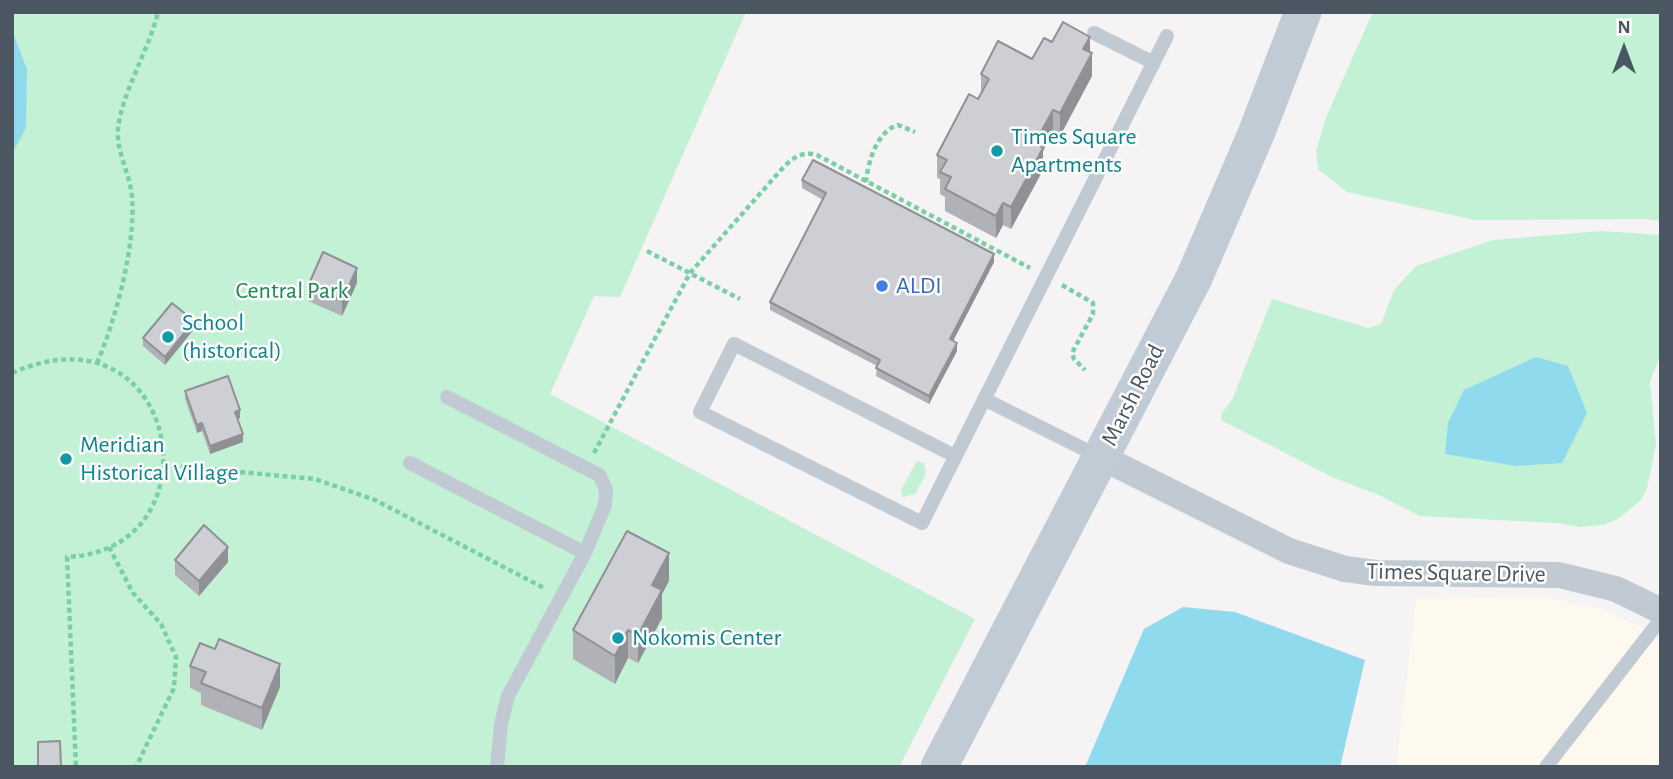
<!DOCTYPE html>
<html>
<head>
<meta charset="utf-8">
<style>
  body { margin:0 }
  #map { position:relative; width:1673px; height:779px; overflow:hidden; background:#f5f3f3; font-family:"Alegreya Sans",sans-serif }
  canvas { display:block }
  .frame { position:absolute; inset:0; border:14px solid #4a5661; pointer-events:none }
  .north { position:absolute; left:1589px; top:14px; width:70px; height:70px; -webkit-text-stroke:5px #fff; paint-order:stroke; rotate:0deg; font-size:19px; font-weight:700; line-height:28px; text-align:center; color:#4a5661 }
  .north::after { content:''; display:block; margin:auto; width:24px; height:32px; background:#4a5661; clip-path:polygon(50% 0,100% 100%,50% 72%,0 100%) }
</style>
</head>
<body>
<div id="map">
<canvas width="1673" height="779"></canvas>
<div class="frame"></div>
<div class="north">N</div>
</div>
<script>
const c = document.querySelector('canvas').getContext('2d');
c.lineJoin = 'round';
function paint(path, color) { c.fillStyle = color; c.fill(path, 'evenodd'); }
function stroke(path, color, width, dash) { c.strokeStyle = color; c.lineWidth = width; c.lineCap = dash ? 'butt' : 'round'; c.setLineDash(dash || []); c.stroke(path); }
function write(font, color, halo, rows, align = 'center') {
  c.font = font + ' "Alegreya Sans",sans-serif'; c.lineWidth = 5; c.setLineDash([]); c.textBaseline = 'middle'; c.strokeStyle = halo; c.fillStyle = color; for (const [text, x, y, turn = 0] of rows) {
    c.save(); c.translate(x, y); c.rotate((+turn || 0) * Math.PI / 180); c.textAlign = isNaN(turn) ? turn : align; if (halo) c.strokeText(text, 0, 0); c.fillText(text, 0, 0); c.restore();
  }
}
paint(new Path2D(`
  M1544,597l57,12 46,21 14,10v127h-265l20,-168z`), '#fdf9ef');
paint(new Path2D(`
  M12,12h734l-126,285 -26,-1 -44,98 425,225 -76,148h-887z
  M1373,12h288v209l-16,-2 -170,1 -128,-28 -29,-23 -2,-18 11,-36z
  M1601,231l60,4v118l-11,29 6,63 -9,43 -6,12 -23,19 -15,6 -23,2 -24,-4 -136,-7 -41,-21 -47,-18 -111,-57 1,-8 10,-12 40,-101 96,29 13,-4 13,-34 22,-24 77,-26z
  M917,461l7,2 2,11 -11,20 -12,3 -2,-7z`), '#c3f1d5');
paint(new Path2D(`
  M12,30l15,39 -1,59 -14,26z
  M1536,357l32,9 19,47 -25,50 -46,3 -71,-12 3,-31 16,-33z
  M1183,607l52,5 130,48 -25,107h-255l59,-138z`), '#90daee');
stroke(new Path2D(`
  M866,182c2,-20 11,-51 32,-57l17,7
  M647,251l93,48
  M1062,285l31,18v11l-21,39 2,6 11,11
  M97,363c19,-44 39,-119 35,-166 -2,-24 -16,-45 -14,-68 4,-37 31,-79 40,-117
  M12,373c168,-74 210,177 55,184l9,210
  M594,453l96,-180 90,-102c10,-11 21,-21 37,-16l213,113
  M164,465l151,14 60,21 171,89
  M109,547l24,46 28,31 15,33 -2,31 -38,79`), '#7ad0a6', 4.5, [5, 3.5]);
stroke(new Path2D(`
  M1094,33l60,30
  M447,397l152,78 7,14 -1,16 -20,48 -77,143 -7,28 -4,43
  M984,399l116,58
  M955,456l-221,-112 -34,68 222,111 245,-487
  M410,463l175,90
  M1546,767l115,-148`), '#c1cad2', 14);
stroke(new Path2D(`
  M1101,457l188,94 56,18 31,4 183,2 57,14 45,22`), '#c1cad2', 26);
stroke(new Path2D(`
  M939,767l255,-489 62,-144 47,-122`), '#c1cbd6', 37);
paint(new Path2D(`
  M1052,42l38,10 2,24 -32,60 -7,-4 -10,19v19l-32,59 -8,-4 -7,13 -51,-27v-14l-5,-3v-15l-3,-1v-23l41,-56 3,-5v-20l51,-15z
  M802,180l192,82 -41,78 4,11 -28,53 -53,-28 1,-10 -107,-56v-8l53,-102 -21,-12z
  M357,283l-15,33 -34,-15v-15z
  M194,329l-29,36 -22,-19v-8z
  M185,391l55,27 -2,1 5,23 -33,12 -8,-23 -5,2 -12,-34z
  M175,560l53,2 -29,34 -24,-21z
  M669,581l-7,13v24l-24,45 -10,-5 -13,26 -42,-25v-29z
  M190,666l90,21 -18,43 -61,-25v-12l-11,-5z`), '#b0b2b7');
paint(new Path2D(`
  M1090,37v21l2,-5v23l-32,60v-23l23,-64z
  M1053,110v22l-10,19v19l-32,59v-22l24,-64z
  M1003,203v22l-7,13v-22z
  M994,254v8l-44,85v-8z
  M357,268v15l-15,33v-15z
  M194,321v8l-29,36v-8z
  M957,343v8l-28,53v-8z
  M240,410v8l-5,2v-8z
  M202,423v8l-5,2v-8z
  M243,434v8l-33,12v-8z
  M228,547v15l-29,34v-15z
  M669,553v28l-7,13v24l-24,45v-28l14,-50z
  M628,630v28l-13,26v-28z
  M280,664v23l-18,43v-22z`), '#909195');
const building = new Path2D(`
  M1063,22l27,15 -7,12 9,4 -32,60 -7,-3 -18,33 8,5 -32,59 -8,-4 -7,13 -51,-27 6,-12 -11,-5 7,-12 -10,-5 32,-61 9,5 11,-20 -8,-5 17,-33 34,18 12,-21 8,4z
  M813,160l181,94 -44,85 7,4 -28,53 -53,-28 4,-8 -110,-58 56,-109 -24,-13z
  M323,252l34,16 -15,33 -34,-15z
  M172,303l22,18 -29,36 -22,-19z
  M228,376l12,34 -5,2 8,22 -33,12 -8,-23 -5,2 -12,-34z
  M204,525l24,22 -29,34 -24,-21z
  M627,531l42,22 -17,32 10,5 -24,45 -10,-5 -13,26 -42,-26z
  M219,639l61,25 -18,44 -61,-25 5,-11 -16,-6 10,-23 15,6z
  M60,741l1,26h-23v-25z`);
paint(building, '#cdcfd5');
stroke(building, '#909195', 2);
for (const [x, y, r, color] of [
  [997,151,7,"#0f9aa8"],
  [882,286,7,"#3f7fe0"],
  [168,337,7,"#0f9aa8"],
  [66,459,7,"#0f9aa8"],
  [618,638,7,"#0f9aa8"]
]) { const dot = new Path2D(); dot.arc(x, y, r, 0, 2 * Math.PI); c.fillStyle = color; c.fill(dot); stroke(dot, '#fff', 2.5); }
write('24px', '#0d838f', '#fff', [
  ["Times Square",1011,137],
  ["Apartments",1011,165],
  ["School",182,323],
  ["(historical)",182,351],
  ["Meridian",80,445],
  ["Historical Village",80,473],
  ["Nokomis Center",632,638]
], 'left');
write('24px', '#366cbe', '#fff', [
  ["ALDI",896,286]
], 'left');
write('24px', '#17864f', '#fff', [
  ["Central Park",292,291]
]);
write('24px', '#4a5661', '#fff', [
  ["Marsh Road",1133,395,-63],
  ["Times Square Drive",1456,573,1]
]);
</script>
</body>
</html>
